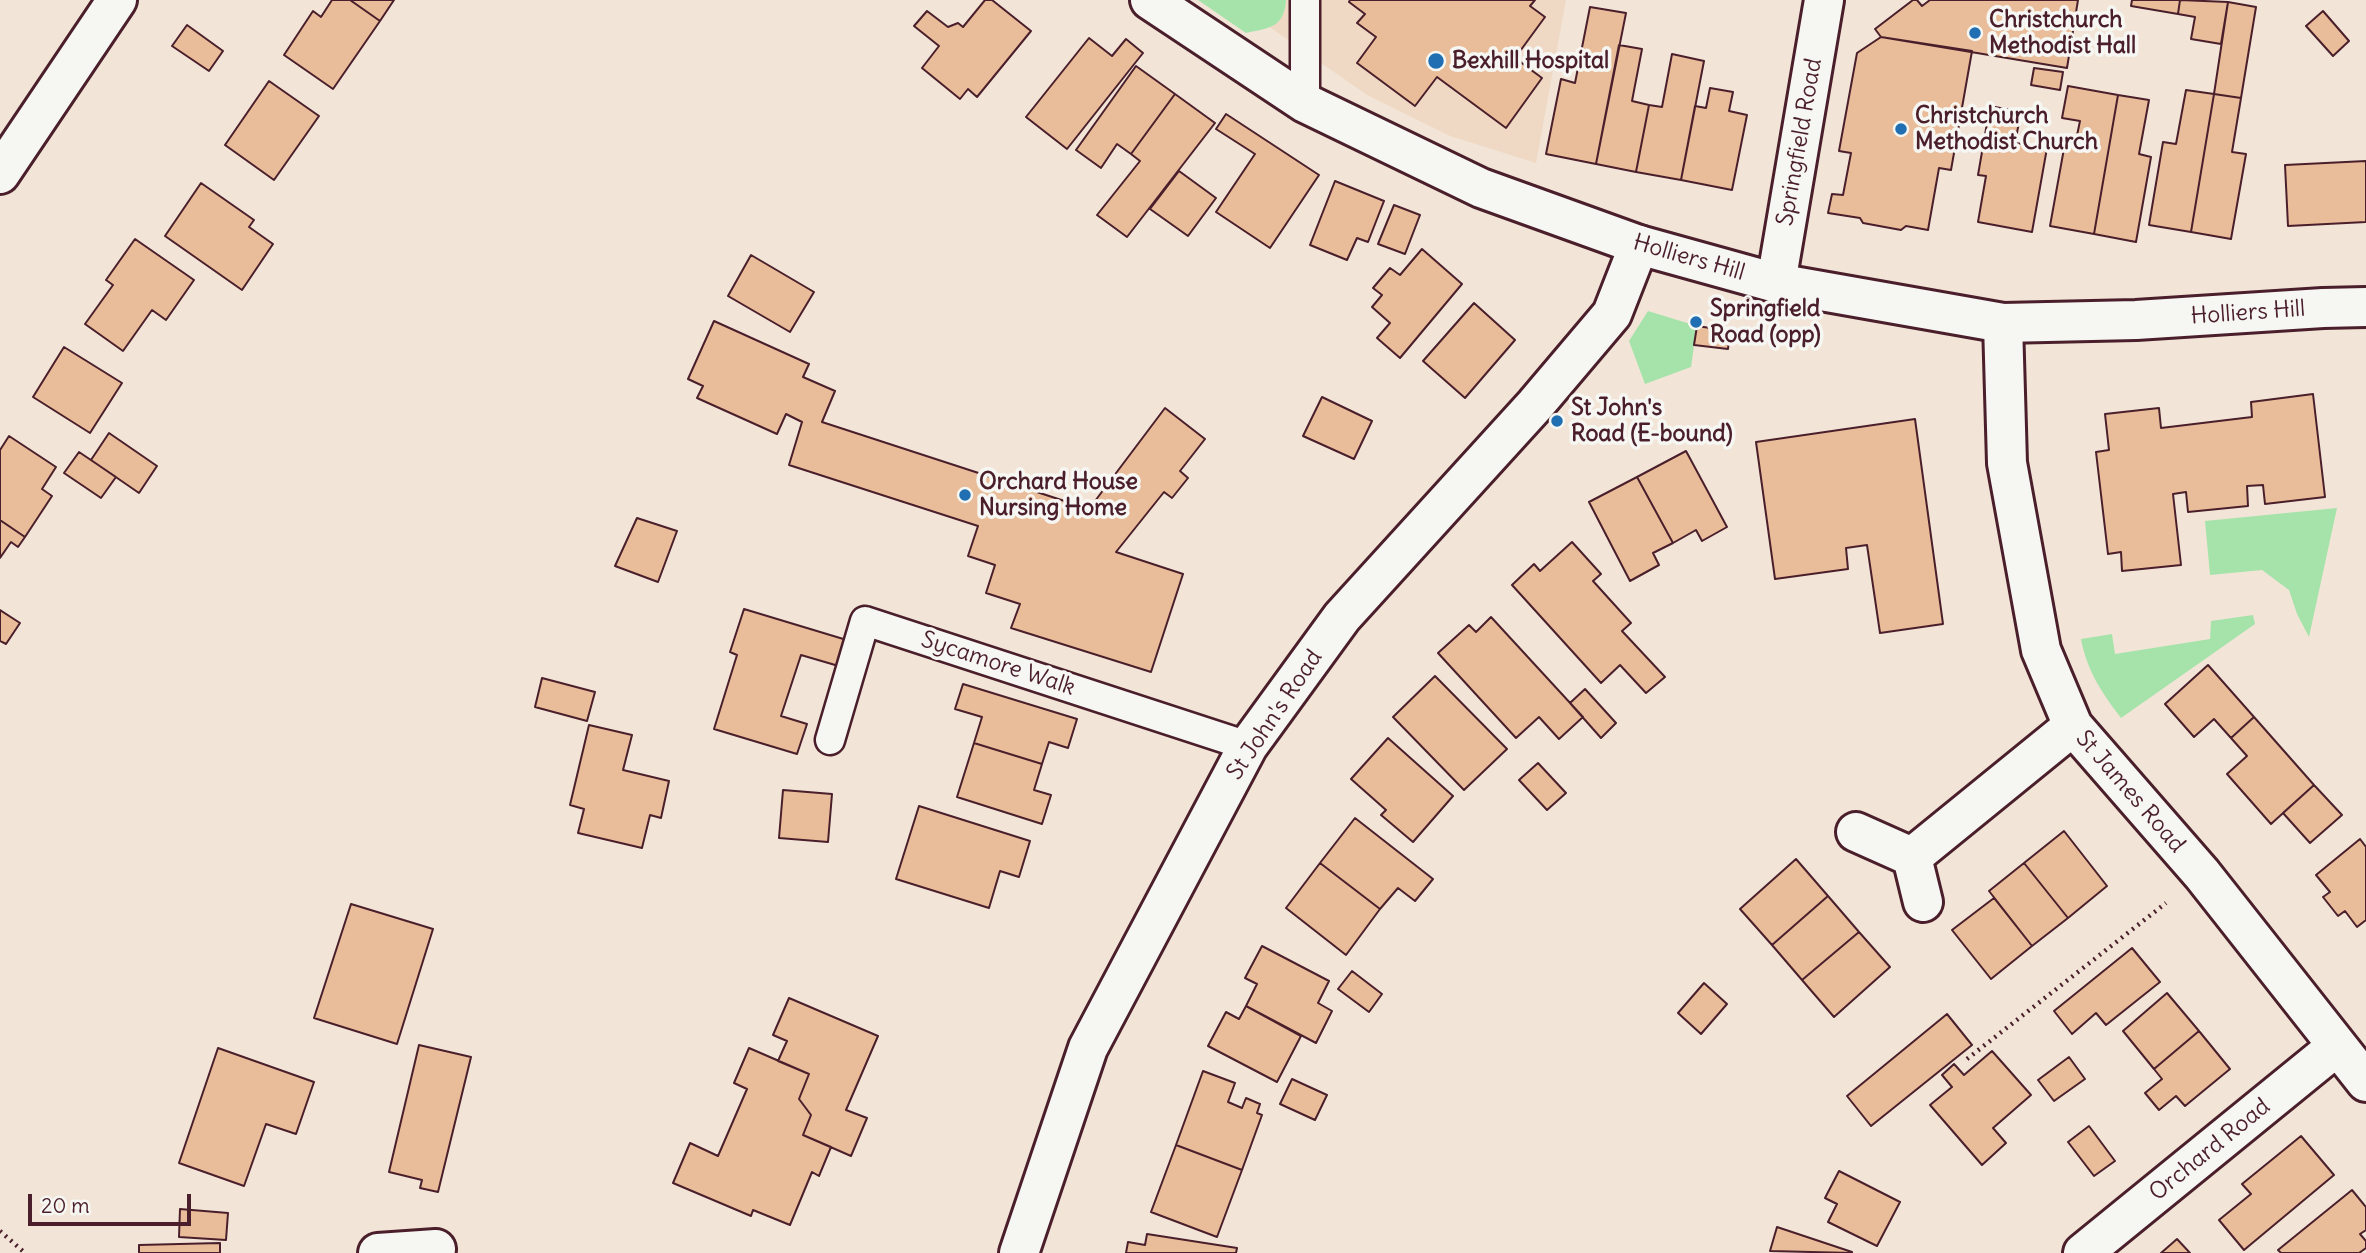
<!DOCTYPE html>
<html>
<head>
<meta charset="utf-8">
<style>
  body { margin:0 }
  #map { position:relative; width:2366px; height:1253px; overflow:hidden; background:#f2e5d7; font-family:Delius,sans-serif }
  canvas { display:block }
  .scale { position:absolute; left:28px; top:1194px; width:163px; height:32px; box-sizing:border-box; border:4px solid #4a1f2b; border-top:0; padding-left:9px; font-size:21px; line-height:24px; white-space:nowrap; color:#4a1f2b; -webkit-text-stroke:5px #f6f6f2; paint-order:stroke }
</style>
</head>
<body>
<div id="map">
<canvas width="2366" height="1253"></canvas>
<div class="scale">20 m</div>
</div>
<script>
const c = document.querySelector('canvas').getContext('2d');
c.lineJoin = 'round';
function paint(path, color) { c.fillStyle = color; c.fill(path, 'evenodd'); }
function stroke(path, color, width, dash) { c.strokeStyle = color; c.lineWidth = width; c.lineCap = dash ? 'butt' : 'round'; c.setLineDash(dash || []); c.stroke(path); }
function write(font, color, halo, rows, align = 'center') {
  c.font = font + ' Delius,sans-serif'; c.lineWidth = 7; c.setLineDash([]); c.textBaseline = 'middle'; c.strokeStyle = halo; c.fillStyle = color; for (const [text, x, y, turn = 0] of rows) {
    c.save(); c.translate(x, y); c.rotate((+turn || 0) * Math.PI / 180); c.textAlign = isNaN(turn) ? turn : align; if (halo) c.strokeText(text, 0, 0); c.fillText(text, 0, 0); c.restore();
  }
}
paint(new Path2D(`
  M1268,0h298l-30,163 -86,-27 -83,-41 -99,-69z`), '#efd9c4');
paint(new Path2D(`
  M1198,0h88c-2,28 -17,28 -40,33z
  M1648,311l49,15 -6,41 -46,17 -16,-43z
  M2337,508l-28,129 -12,-23 -8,-24 -27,-20 -52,5 -5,-54z
  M2253,615l2,9 -134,94c-19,-25 -34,-47 -40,-79l31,-5 3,20 95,-15 1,-18z`), '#a6e3aa');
const building = new Path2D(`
  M332,0h18l30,21 -47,68 -49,-34 29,-44 8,6z
  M350,0h44l-14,21z
  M985,0h7l39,31 -54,66 -9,-8 -8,10 -38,-31 17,-22 -25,-20 13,-15 21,16 10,-4 5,4z
  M1350,0h185l-5,6 15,11 -30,41 27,20 -36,50 -69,-51 -22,29 -58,-43 19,-26 -19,-14 8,-9 -16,-12z
  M1913,0h4l5,6 8,-6h148l-11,68 -186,-31 -6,-8z
  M2132,0h48l-2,14 -47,-8z
  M2180,0l48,2 -7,42 -30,-5 4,-22 -17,-3z
  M2228,2l28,5 -15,91 -27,-4z
  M1590,7l36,6 -30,151 -50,-10 15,-75 14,4z
  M2323,11l26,30 -16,15 -27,-30z
  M187,25l36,26 -14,20 -37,-25z
  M1881,37l91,14 -21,119 -12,-2 -11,62 -22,-4 -5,4 -38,-7 -3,-5 -32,-5 4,-19 11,1 8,-42 -12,-2 18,-98z
  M1089,38l23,18 14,-17 17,14 -76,96 -41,-32z
  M1619,45l23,4 -10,52 17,4 -13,67 -40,-8z
  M1672,54l32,7 -23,119 -45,-8 13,-67 13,2z
  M1136,66l39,28 -44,60 -14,-10 -16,24 -25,-18z
  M2034,68l29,4 -3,18 -29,-5z
  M269,81l50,35 -45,64 -49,-35z
  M2068,86l50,9 -24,139 -44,-8 15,-83 10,2 5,-24 -18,-3z
  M1710,88l23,4 -4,19 18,4 -15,75 -51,-10 14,-74 11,2z
  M2186,90l28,4 -23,138 -42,-7 14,-83 13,2z
  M1175,94l40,29 -88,114 -30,-22 43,-54 -9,-7z
  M2214,94l27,4 -9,54 14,2 -15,85 -40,-7z
  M2118,95l31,5 -10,54 12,3 -15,85 -42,-8z
  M1990,106l31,6 -6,31 32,5 -15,84 -54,-10 8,-46 -8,-1z
  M1226,114l93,61 -49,73 -54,-36 39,-58 -39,-25z
  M2366,161v61l-78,4 -3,-61z
  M1179,171l37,27 -28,38 -38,-27z
  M1335,181l49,20 -16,41 -11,-4 -10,22 -37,-15z
  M201,183l53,37 -5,7 24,17 -31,46 -77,-54z
  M1394,205l26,10 -15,39 -27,-10z
  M135,239l59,41 -28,40 -14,-10 -29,41 -38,-27 28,-39 -7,-5z
  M1422,249l40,35 -62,74 -23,-20 13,-15 -18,-16 10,-12 -9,-7 17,-20 10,7z
  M751,255l63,37 -24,40 -62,-36z
  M1474,303l41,37 -50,58 -42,-37z
  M714,321l95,43 -6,13 32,14 -13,31 267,87 76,-101 40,31 -25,32 8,7 -16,20 -8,-6 -48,60 67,22 -32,98 -140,-44 9,-24 -34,-11 9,-28 -27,-9 10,-30 -189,-61 13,-43 -16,-8 -9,20 -80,-36 6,-12 -15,-7z
  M1697,326l33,5 -2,18 -34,-4z
  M64,347l58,36 -32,50 -57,-36z
  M2313,394l12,103 -60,7 -2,-19 -16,1 1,20 -60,6 -2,-20 -13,2 8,71 -59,6 -1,-19 -13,2 -12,-102 13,-2 -4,-36 54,-6 2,20 91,-11 -1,-15z
  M1322,397l50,24 -18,38 -51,-23z
  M1915,419l28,205 -63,9 -13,-88 -21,3 2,21 -73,10 -19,-137z
  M109,433l48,33 -18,27 -48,-33z
  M9,436l47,31 -14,22 10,7 -27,41 -25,-17v-70z
  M1686,451l41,76 -25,14 -6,-11 -23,13 -36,-66z
  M79,452l37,25 -15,21 -37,-25z
  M1637,477l36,66 -20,10 6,12 -29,16 -41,-79z
  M637,518l40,13 -19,51 -43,-16z
  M0,520l25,17 -7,10 -7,-5 -11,16z
  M1572,542l29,32 -8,7 38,42 -9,8 43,46 -19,16 -26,-28 -19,18 -89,-98 22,-21 6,7z
  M744,609l106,32 -8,26 -41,-12 -20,61 26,8 -10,30 -83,-25 23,-74 -7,-3z
  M0,610l20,13 -14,21 -6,-3z
  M1491,617l92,100 -24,22 -20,-22 -23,21 -78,-85 31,-28 7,7z
  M2208,665l46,52 -23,21 -17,-19 -20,18 -29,-33z
  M1435,676l72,73 -43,41 -71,-73z
  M542,678l53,14 -8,29 -52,-14z
  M963,684l114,35 -9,29 -19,-6 -7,22 -68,-21 8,-26 -27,-8z
  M1585,689l31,34 -15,15 -31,-35z
  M2254,717l60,68 -43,39 -44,-50 20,-18 -16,-18z
  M589,725l43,10 -9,35 46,11 -8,37 -11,-3 -8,33 -64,-15 6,-24 -14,-4z
  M1388,738l65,58 -40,46 -32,-27 5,-5 -35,-31z
  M974,743l68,21 -8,26 17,5 -9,29 -85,-27z
  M1538,763l28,30 -19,17 -28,-30z
  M2314,785l28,30 -32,28 -27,-30z
  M783,790l49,4 -4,48 -49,-4z
  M919,806l111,35 -11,36 -19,-6 -11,37 -93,-29z
  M1355,818l78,61 -18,22 -17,-13 -18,21 -60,-46z
  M2064,831l43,55 -39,32 -44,-55z
  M2360,839l6,8v73l-9,7 -12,-16 -7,5 -15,-19 7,-5 -14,-17z
  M1796,859l32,37 -56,49 -32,-36z
  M1320,863l60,46 -34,46 -60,-47z
  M2024,863l44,55 -36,28 -43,-55z
  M1828,896l31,36 -57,48 -30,-35z
  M1994,898l38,48 -41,33 -39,-49z
  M351,904l82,25 -36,115 -83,-26z
  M1859,932l31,35 -56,50 -32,-37z
  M1262,946l67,35 -11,22 14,8 -16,32 -70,-37 11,-22 -12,-6z
  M2132,948l28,34 -54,43 -10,-12 -24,21 -18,-23z
  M1352,971l30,23 -13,18 -31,-23z
  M1704,983l23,21 -26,30 -23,-21z
  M2167,993l32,38 -45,38 -31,-38z
  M789,998l89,38 -32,74 21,8 -16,38 -48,-21 8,-20 -12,-16 10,-25 -31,-13 9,-20 -14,-6z
  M1246,1006l55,30 -24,46 -69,-36 18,-34 13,7z
  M1947,1014l25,31 -101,81 -24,-30z
  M2199,1031l31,38 -45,37 -9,-10 -17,14 -14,-17 17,-14 -8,-10z
  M419,1045l52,12 -33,135 -18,-4 2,-8 -33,-8z
  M218,1048l96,34 -18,52 -30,-10 -22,62 -65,-23z
  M749,1048l60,26 -10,25 12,16 -8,20 28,12 -12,29 -7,-4 -22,53 -37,-15 -2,6 -78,-33 17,-40 28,13 29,-67 -13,-6z
  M1992,1051l39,44 -38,33 13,15 -24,22 -52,-60 22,-18 -10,-12 12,-11 10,11z
  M2069,1057l16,22 -31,22 -16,-21z
  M1203,1071l32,12 -7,19 14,6 4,-10 14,6 -3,9 5,2 -20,55 -66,-25z
  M1292,1079l35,16 -12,25 -35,-16z
  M2089,1126l26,35 -21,15 -26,-34z
  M2301,1136l33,39 -90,75 -25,-30 32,-26 -9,-10z
  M1176,1145l66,25 -25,67 -66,-25z
  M1839,1171l61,31 -23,44 -49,-24 9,-18 -12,-6z
  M2352,1190l14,17v23l-6,4 6,7v7l-7,5h-78l-3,-3z
  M180,1209l48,4 -2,27 -47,-3z
  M1777,1227l75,25v1l-82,-2z
  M1147,1234l90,14 -1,5h-110l2,-11 17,3z
  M2177,1239l13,14h-29z
  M220,1243v10h-81v-8z`);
paint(building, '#e9bd99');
stroke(building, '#4a1f2b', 2);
const service = new Path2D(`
  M1305,103v-103
  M830,740l35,-119 383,125`);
const minor = new Path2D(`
  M0,174l117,-174
  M1776,283l48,-283
  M2003,323l4,140 34,187 32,76 129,148 164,208
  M1856,832l56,25 11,45
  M1912,857l161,-131
  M378,1253l58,-4
  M1019,1253l69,-205 160,-302 94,-129 193,-212 77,-91 27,-69
  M2083,1253l253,-206`);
const secondary = new Path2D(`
  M1150,0l155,103 176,85 158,57 137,38 227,40 133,-3 187,-12 43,-1`);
stroke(service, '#4a1f2b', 33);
stroke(minor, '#4a1f2b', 44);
stroke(secondary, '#4a1f2b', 44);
stroke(new Path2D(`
  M1967,1059l199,-156
  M0,1231l25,22`), '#4a1f2b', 4.5, [2, 5]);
stroke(service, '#f6f6f2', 28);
stroke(minor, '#f6f6f2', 38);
stroke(secondary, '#f6f6f2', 38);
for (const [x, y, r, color] of [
  [1975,33,7,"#1f6fb2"],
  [1436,61,9,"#1f6fb2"],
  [1901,129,7,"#1f6fb2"],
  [1696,322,7,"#1f6fb2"],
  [1557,421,7,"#1f6fb2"],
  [965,495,7,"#1f6fb2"]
]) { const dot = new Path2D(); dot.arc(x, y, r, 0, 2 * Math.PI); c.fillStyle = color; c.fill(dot); stroke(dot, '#f6f6f2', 2.5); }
write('bold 23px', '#4a1f2b', '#f6f6f2', [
  ["Christchurch",1989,20],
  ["Methodist Hall",1989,46],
  ["Bexhill Hospital",1452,61],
  ["Christchurch",1915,116],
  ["Methodist Church",1915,142],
  ["Springfield",1710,309],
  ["Road (opp)",1710,335],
  ["St John's",1571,408],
  ["Road (E-bound)",1571,434],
  ["Orchard House",979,482],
  ["Nursing Home",979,508]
], 'left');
write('23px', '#4a1f2b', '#f6f6f2', [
  ["Springfield Road",1800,142,-80],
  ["Holliers Hill",1689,258,16],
  ["Holliers Hill",2248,313,-4],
  ["Sycamore Walk",998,664,18],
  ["St John's Road",1275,715,-56],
  ["St James Road",2130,792,49],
  ["Orchard Road",2210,1150,-39]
]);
</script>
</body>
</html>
